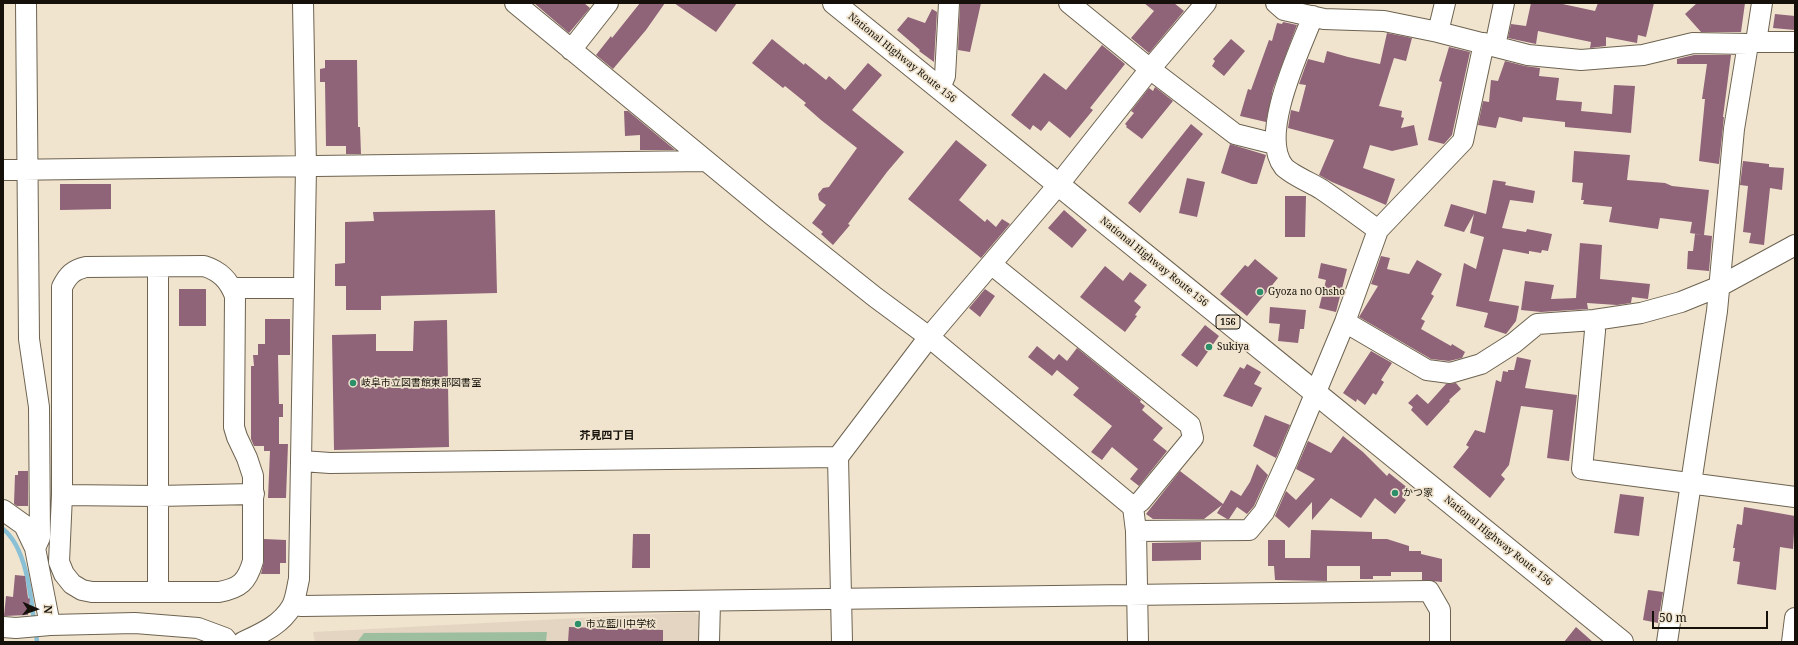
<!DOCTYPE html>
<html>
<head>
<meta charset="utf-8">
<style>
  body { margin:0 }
  #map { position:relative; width:1798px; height:645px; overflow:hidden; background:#f0e4cf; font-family:"Noto Serif",serif }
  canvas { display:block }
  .frame { position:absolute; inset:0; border:4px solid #15110a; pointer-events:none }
  .north { position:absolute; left:16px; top:589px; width:40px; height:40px; -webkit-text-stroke:3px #f0e4cf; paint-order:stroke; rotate:92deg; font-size:11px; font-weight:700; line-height:16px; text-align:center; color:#15110a }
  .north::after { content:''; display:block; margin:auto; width:14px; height:18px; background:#15110a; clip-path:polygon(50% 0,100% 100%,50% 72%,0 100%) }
  .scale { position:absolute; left:1652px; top:611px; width:116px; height:18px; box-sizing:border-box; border:2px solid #15110a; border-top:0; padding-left:5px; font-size:12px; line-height:14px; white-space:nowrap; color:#15110a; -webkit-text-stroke:3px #f0e4cf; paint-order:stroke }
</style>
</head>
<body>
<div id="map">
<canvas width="1798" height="645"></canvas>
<div class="frame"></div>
<div class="north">N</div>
<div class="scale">50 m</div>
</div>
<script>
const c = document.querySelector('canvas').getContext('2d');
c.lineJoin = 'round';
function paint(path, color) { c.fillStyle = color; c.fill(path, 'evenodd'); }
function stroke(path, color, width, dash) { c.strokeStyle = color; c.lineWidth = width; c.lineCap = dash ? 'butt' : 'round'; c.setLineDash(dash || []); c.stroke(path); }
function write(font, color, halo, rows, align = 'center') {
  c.font = font + ' "Noto Serif","Noto Sans JP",serif'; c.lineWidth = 3.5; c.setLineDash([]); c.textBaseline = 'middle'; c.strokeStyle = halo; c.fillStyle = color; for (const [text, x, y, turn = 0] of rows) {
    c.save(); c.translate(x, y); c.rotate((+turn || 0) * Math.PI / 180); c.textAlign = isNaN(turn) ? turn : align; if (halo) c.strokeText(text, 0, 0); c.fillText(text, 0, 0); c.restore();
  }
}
paint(new Path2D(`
  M694,612l7,5 -1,25h-385l-2,-10z`), '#e4d5c2');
paint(new Path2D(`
  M547,632l-1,10h-189l7,-9z`), '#9ebea0');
stroke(new Path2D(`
  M3,529c23,18 28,66 31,93
  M36,632l1,10`), '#8ac0d5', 4.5);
paint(new Path2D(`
  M534,3h50l6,5 -21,25z
  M640,3h25l-19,27 -33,39 -17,-14 15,-19 1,2z
  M674,3h63l-21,29z
  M960,3h21l-11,49 -12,-2z
  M1144,3h30l10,8 -35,42 -18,-15 23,-27z
  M1531,3h27l37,8 3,-8h56l-8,34 -8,-2 -1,8 -31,-6v9l-16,2 1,-6 -53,-11 -2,13 -28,-6 3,-14 15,2z
  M1697,3h48l-4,29h-40l-16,-18z
  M932,9l5,3 -3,50 -15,-11 1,-1 -23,-20 11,-13 17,6z
  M1775,14l20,2v14l-22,-2z
  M1283,22l14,3 -24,64 -7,33 -26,-6 8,-27 3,1 18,-50 3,1 5,-18 5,1z
  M1387,33l25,5 -6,23 -12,-3 -15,48 23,5 -1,6 3,1 -3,10 13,-3 4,20 -26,6 -22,-6 -7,23 32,11 -9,26 -54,-23 -13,-7 15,-35 -46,-12 3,-18 8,2 7,-27 -7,-1 9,-25 16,4 3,-12 21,6 32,7z
  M772,39l32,26 1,-2 21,17 3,-4 16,14 23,-27 14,12 -30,35 52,42 -17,20 -39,52 2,1 -17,20 -12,-11 2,-2 -11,-9 14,-18 -7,-5 -1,-6 5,-6 6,-1 28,-39 -36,-28 -17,-15 2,-2 -21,-17 -2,2 -31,-25z
  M1231,39l14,12 -21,25 -12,-10 3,-5 -2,-2z
  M1102,45l23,19 -35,44 3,2 -23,28 -21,-17 -8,10 -8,-6 -3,5 -19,-15 33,-42 22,17z
  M1449,47l21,5 -18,83 -8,9 -16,-4 14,-58 -3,-1z
  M1694,55h37l-8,62h1l-5,47 -20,-3 6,-62h-3l5,-35h-30v-5z
  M325,60h32l1,67h2l1,27h-15v-8h-20l-1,-64h-5v-13l5,-1z
  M1505,61l20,5 15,2 -1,8 20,2 -3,22 26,2 -1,9 31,3 2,-29 21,1 -4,47 -66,-6v-5l-42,-5 -1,5 -23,-5 -3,11 -18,-3 5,-24 6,1 2,-22 7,1z
  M1155,87l18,14 -31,38 -16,-12 1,-1 -2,-2 9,-11 -3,-2 18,-23 4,3z
  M624,111h4l47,39h-35v-15l-15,1z
  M1191,124l12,10 -63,79 -12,-10z
  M956,140l31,25 -28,35 26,22 2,-3 9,8 6,-8 8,5 -29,34 -73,-59z
  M1230,144l36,11 -9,29h-5l-31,-11z
  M1574,151l56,4 -3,25 38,3 7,3 37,4 -5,45 8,1 -3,35 -22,-2 1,-18h5l2,-17 8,1 -13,-2 2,-11 -32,-4 -2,11 -49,-7 3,-15 -29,-3 1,-4h-3l2,-17 -11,-1z
  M1743,161l26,3v3l15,1 -2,22 -12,-2 -6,57 -15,-2 2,-10 -8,-1 5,-46 -8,-1z
  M1187,178l18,4 -8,35 -18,-4z
  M1493,180l13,2 -1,3 30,6 -2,12 -23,-3 -8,28 24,4 1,-3 25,5 -4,17 -6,-1 -1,3 -12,-2v3l-26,-5 -14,52 30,5 -3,15 -10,13 -22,-7 4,-14 -32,-7 8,-43 12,6 8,-32 -14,-4 4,-19 -10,18 -20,-6 7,-22 35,10z
  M60,184h51v25l-51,1z
  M1285,196h21l-1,41h-20z
  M495,210l2,83 -116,3v14h-35v-24h-11v-22l10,-1v-41l29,-1 -1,-9z
  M1064,210l23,20 -15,18 -24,-20z
  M1580,243l22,2 -2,34 50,5 -2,15 -16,-2 -1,6 -14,2 -30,-2 1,6 -47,3 -20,-2 4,-29 29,4 -3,14 25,-1z
  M1381,256l9,2 -3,11 22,5 8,-14 25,14 -11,20 3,2 -13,23 4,2 -4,8 30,17 1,-2 13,8 -3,6 -13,3 -18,-2 -72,-42 19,-31 -7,-2z
  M1255,259l23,19 -31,38 -27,-22 25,-29 3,2z
  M1321,263l26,6 -11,43 -17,-4 7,-28 -8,-2z
  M1105,266l18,15 7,-9 17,13 -13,16 7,6 -6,8 2,1 -12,16 -45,-35z
  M179,289h27v37h-27z
  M985,289l10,7 -15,21 -11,-9z
  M1270,307l36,3 -2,19h-4l-2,14 -20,-2 2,-17 -11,-1z
  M265,319h25v36h-12l1,49h4v13h-4v27h9l-2,54h-18l2,-47h-6v-5h-10l-3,-7v-73h3l-1,-11h5v-11h7z
  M447,320l2,127 -115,3 -2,-115 44,-1v17h37l1,-30z
  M1205,325l14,11 -22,31 -16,-12z
  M1037,346l17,14 5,-6 8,7 10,-13 64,52 -1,2 5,4 -3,4 21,18 -10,12 14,11 -28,35 -9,-7 8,-10 -26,-22 -10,13 -11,-8 21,-26 -39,-31 6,-7 -22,-18 -5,6 -24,-19z
  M1371,351l21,12 -11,17 3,2 -8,13 -3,-2 -8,12 -8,-6 -1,3 -13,-9z
  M1517,357l14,3 -6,28 52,7 -8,66 -22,-3 6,-48 -32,-4 -12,59 -8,10 4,4 -15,19 -37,-31 16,-20 -3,-2 9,-15 10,3 11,-53 5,2 2,-11 5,1v-2h6z
  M1247,364l14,8 -7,12 8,4 -10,19 -29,-11 17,-29 4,2z
  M1456,383l5,6 -12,11 1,1 -23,25 -16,-16 2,-3 -5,-4 9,-9 11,10 18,-20z
  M1265,415l25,10 -14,33 -23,-12z
  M1343,436l20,16 24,24 2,-3 20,16 -7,8 4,3 -11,14 -20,-16 -14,20 -30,-20 -19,22v-18l-23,26 -14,-12 11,-25 10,9 19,-21 -19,-10 12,-28 23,12z
  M1257,464l11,11 -14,31 -7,8 -10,-7 -8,12h-2l-10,-6 5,-8 -18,14h-51l-7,-5 34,-43 43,33 8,-14 10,6 9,-14z
  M18,471h10v35h-11l-3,-2 1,-29h3z
  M1620,494l24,3 -5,39 -25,-3z
  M1744,507l51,9 -2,33 -13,-2 -4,43 -39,-6 3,-22 -7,-1 2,-13h-2l4,-24 5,1z
  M1311,530l61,2v7h15l22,7v5h12v3l21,5v23l-20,-2v-8h-31v4h-18v3h-13v-13h-33v15l-52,-1 -1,-14h-6v-26h17v18h25z
  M633,534h17v34h-18z
  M264,539l22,1v23h-6v11h-19l3,-13z
  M1201,542v18l-49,1v-18z
  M15,575l10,1 3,22 2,1 -2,16 -24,1 2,-20 7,1z
  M1648,590l15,2 -5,31 -15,-3z
  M569,627l94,3v12h-95z
  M1576,627l17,15h-29z`), '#8f6378');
const minor = new Path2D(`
  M26,3l3,336 10,68 1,130 -5,11
  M515,3l257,212 103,82 54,40 204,170 3,24 2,111
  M1069,3l81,66 85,65 40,10
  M1276,3l8,7 40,9 60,2 54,11 90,23 53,5 62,-5 50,-12 55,1 8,-2h39
  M1313,16c-13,34 -55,119 -29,151 8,8 27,16 37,22 19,13 38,27 57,41
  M1438,32l7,-29
  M1756,42l6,-39
  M1495,46l9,-43
  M571,50l37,-47
  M940,88l5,-12 4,-73
  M3,170l703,-9
  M991,264l199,161 3,13 -52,63 -8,6
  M204,266c16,5 25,14 31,30l-1,131 3,10 10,21 6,18v85c-6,21 -13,27 -34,31h-127l-10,-2 -10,-6 -8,-10 -5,-12 3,-67v-208c6,-12 11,-17 24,-20z
  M232,288h72
  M1594,320l1,11 -13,138 213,28
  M1345,322l82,48 23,3 31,-9 33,-21 23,-19 57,-4 47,-7 40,-11 37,-15 77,-42
  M302,461l28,2 508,-6
  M62,495l95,1 97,-2
  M3,510l21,15 11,23 15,77
  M1136,531l113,-1 15,-18 24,-53 57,-137 33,-92 85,-89 21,-98
  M158,592v-325
  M293,605l9,1c376,-4 751,-11 1127,-15l11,19v32
  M3,627l13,1 34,-3 85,-2 63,5 27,10 3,4
  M243,642c19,-9 38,-17 49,-36 4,-8 5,-19 7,-27l7,-412 -3,-164
  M709,642l1,-40
  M842,642l-4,-185 91,-120 130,-153 91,-115 56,-66
  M1667,642l50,-331 17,-182 14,-85
  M1792,642l3,-24`);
const highway = new Path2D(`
  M834,3c264,212 525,426 788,639`);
stroke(minor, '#6d6350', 22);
stroke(highway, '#6d6350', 24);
stroke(minor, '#fff', 20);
stroke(highway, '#fff', 22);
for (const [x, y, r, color] of [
  [1260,292,4,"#2c8f6a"],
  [1209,347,4,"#2c8f6a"],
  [353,383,4,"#2c8f6a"],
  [1395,493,4,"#2c8f6a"],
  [578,624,4,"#2c8f6a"]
]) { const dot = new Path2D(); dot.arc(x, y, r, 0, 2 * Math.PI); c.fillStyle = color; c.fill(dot); stroke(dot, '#f0e4cf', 1.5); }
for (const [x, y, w] of [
  [1228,322,24]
]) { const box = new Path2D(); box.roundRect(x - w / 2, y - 7, w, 14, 3); c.fillStyle = '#f0e4cf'; c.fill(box); stroke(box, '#15110a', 1); }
write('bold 9px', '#15110a', null, [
  ["156",1228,322]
]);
write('10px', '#15110a', '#f0e4cf', [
  ["National Highway Route 156",902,58,39],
  ["National Highway Route 156",1154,262,39],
  ["National Highway Route 156",1498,541,39]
]);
write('10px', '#15110a', '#f0e4cf', [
  ["Gyoza no Ohsho",1268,292],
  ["Sukiya",1217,347],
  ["岐阜市立図書館東部図書室",361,383],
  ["かつ家",1403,493],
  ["市立藍川中学校",586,624]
], 'left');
write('bold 11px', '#15110a', '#f0e4cf', [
  ["芥見四丁目",607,436]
]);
</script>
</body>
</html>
